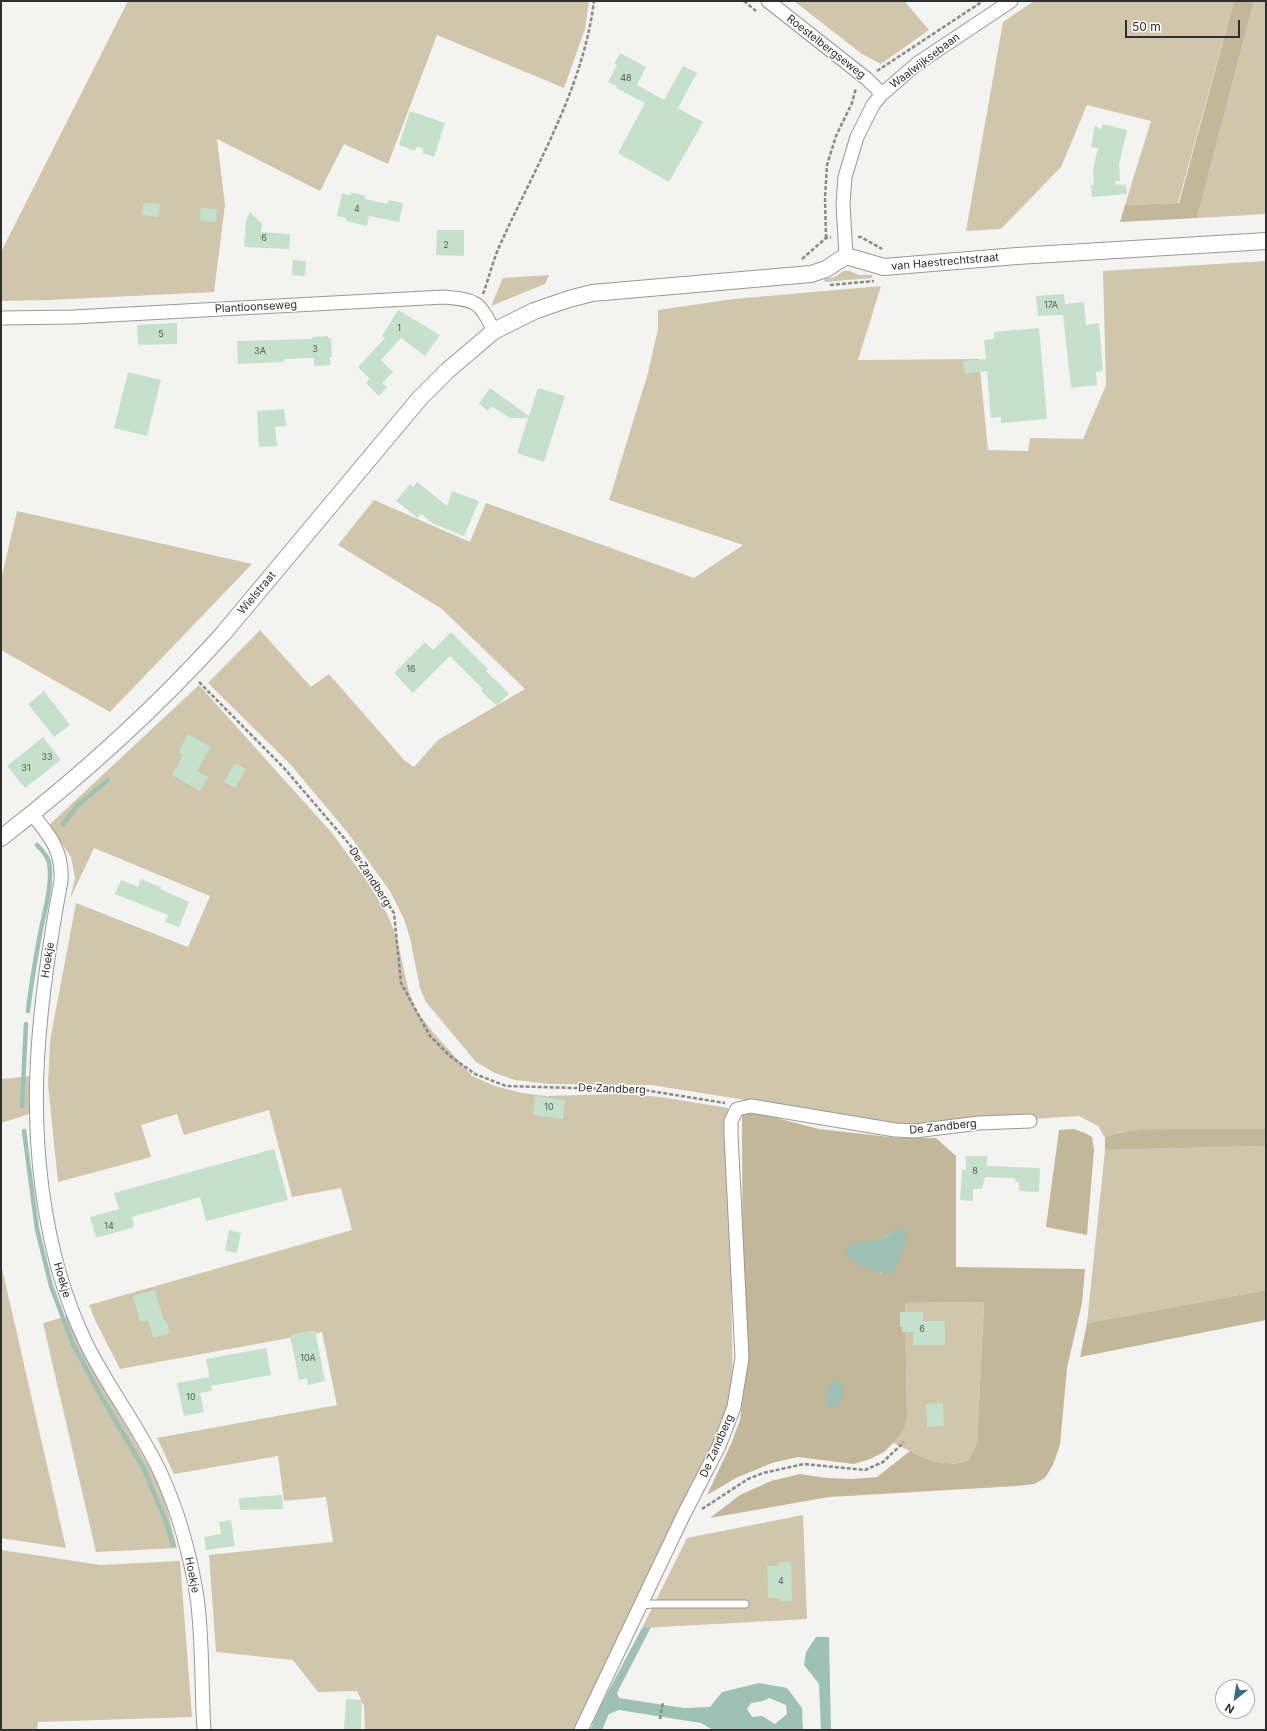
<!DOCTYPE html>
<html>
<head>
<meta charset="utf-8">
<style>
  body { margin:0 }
  #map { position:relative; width:1267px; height:1731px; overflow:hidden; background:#f3f4f1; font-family:Inter,sans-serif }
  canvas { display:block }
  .frame { position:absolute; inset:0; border:2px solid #2d2e2d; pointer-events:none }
  .north { position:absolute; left:1215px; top:1679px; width:40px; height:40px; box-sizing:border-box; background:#fff; border:1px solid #ababab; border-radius:50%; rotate:210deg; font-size:11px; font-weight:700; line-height:16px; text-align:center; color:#2d2e2d }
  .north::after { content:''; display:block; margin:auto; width:14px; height:18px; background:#346b86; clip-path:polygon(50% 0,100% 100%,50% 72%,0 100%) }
  .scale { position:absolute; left:1125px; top:20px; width:115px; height:18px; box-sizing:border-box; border:2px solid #2d2e2d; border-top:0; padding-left:5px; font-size:12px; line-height:14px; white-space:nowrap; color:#2d2e2d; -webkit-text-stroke:3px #fff; paint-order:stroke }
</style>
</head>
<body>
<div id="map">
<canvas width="1267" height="1731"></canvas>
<div class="frame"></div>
<div class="north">N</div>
<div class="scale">50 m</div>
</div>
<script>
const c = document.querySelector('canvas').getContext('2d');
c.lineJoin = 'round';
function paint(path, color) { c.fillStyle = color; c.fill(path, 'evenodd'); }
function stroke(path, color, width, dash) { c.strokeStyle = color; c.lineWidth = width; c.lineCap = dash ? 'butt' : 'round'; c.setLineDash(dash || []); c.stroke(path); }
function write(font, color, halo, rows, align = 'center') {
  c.font = font + ' Inter,sans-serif'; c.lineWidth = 3; c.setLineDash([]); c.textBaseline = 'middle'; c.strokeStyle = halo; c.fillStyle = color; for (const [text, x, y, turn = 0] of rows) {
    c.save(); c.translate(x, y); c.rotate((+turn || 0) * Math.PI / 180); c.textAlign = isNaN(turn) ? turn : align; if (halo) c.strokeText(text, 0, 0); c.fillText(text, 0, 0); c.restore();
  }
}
paint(new Path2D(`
  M128,1h461l-4,28 -21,59 -127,-53 -49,129 -44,-20 -24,47 -103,-52 8,66 -11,87 -164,8 -49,1v-49z
  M794,1h114l-2,2 23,27 -48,34 -19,-10z
  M1034,1h200l-56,202 -53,2 26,-84 -64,-16 -26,62 -60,62 -35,2 37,-209z
  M1254,1h12v213l-69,4z
  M1266,261v868l-128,1 -18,2 -15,6 -7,-12 -19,-10 -166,11 -261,-42 -103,-1 -34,-4 -20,-7 -19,-11 -50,-60 -6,-14 -10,-50 -6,-19 -14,-28 -42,-58 -58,-69 -82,-81 52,-53 51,57 18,-13 75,86 10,7 24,-27 87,-51 -83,-80 -104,-64 36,-45 96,42 16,-39 208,75 49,-33 -134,-45 39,-127 10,-44v-19l76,-11 147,-13 -23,74 121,-1 9,91 40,1 2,-13 53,1 23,-54 -3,-114z
  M843,271h7l9,4h13v3l-47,4 -1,-3 11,-2z
  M549,275l-4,9 -54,22 12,-28z
  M17,511l235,53 -142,148 -109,-62v-70z
  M199,685l133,148 35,48 20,33 9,21 13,57 7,18 16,21 40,45 23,10 27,7 24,3 72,-2 43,3 67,11 5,281 -5,28 -148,313h-215l-1,-24 -7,-15 -39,1 -25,-32 -77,-8 -7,-97 124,-13 -7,-45 -42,4 -6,-45 -104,18 -17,-36 180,-33 -15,-73 -202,37 -24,-47 -7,-17 263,-75 -11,-42 -49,9 -23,-87 -85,25 -7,-21 -36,11 10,32 -93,25 -10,-97 2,-44 26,-138 112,44 22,-51 -116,-48 -24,51 5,-21 -4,-21 -22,-32z
  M32,1076v37l-31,10v-44z
  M1266,1146v144l-179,33 18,-173z
  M1,1264l65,284 -65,-10z
  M984,1302l-7,144 -8,14 -15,4 -23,-3 -38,-18 4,-4 10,-24 -2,-112z
  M68,1316l25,55 16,25 46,81 10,24 12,47 -81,4 -53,-229z
  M803,1515l4,104 -165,9 45,-90z
  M1,1550l100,15 79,-4 12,156 -154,5 -1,8h-36z`), '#cfc6ab');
paint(new Path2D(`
  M1234,1h20l-57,217 -77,4 5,-17 54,-2z
  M742,1109l77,20 80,9h37l20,18v111l129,2 -3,34 -15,65 -7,77 -7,20 -8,13 -11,6 -17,2 -188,11 -119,21 30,-23 31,-14 29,-7 27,4 25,1 25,-2 33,-26 21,10 23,3 15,-4 8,-15 7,-143 -79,1 2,112 -3,13 -7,11 -13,13 -14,7 -16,5 -56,-7 -26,6 -36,15 -29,17 24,-51 9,-24 3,-26zM897,1229l-16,45 -14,-32 16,-4z
  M1074,1129l11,4 7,4 2,13 -7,85 -41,-8 13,-97z
  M1171,1129h95v17l-161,4v-12c19,-10 44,-8 66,-9z
  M1266,1290v30l-186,37 7,-34z`), '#c2b799');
paint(new Path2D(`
  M897,1229h7c6,12 -5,34 -12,44 -12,3 -39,-11 -47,-19l2,-9 36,-7z
  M836,1381l5,1c4,11 4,16 -5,24h-6l-3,-2 -2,-9 6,-13z
  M651,1627l-34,66 2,5 65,10 26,-1 12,-15 37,-9 28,5 15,20 1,22h-90l-12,-7 -82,-13 -10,4 -7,16h-12l11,-25 41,-77zM769,1698l17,7 1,9 -12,10 -13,-8 -10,1 -5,-8 4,-6 12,-2z
  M816,1637h13l2,93h-10l-2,-46 -15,-19 2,-13z`), '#9dc1b5');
stroke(new Path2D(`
  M63,824l15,-19 30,-25
  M28,1011c3,-28 8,-55 13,-82 4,-19 12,-47 8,-67 -2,-6 -7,-12 -12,-17
  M22,1106l4,-82
  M24,1131l13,98 14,57 22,58 29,54 42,71 22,53 7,23`), '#9dc1b5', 4.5);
paint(new Path2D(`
  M620,53l26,14 -9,18 27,15 19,-34 14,7 -19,35 25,14 -34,60 -51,-29 27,-50 -29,-15 1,-2 -9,-4 9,-17 -3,-1z
  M410,111l35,12 -11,34 -11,-4v-5l-7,-1 -1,4 -16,-6z
  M1103,124l24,6 -8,34 1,17h-5v3h-5l16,1 1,9 -35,3 -1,-12h3l-1,-15 5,-22 -7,-1 4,-21 6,3z
  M351,192l15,4 -1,3 22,5 2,-4 14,3 -4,19 -30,-6 -2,10 -21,-5v-3l-9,-2 5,-23 8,3z
  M143,203l17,1 -2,13 -16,-2z
  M201,208l16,1 -1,13 -16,-1z
  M250,212l12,12 -1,8 29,2 -1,15 -45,-2 2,-26z
  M437,230h27v26l-28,-1z
  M293,260l13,1 -1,15 -13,-1z
  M1064,294l1,10 19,-2 2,23 13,-2 4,48 -7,1 1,13 -26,3 -8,-73 -25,1 -2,-20z
  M398,310l42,25 -15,21 -24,-18 -20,22 12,12 -11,11 5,4 -8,9 -13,-13 4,-4 -12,-12 27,-29 -3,-2z
  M177,323v21l-39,1 -1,-20z
  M1039,328l8,91 -46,4v-6l-10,1 -4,-47 -22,3 -2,-13 23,-2 -2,-19 10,-1v-7z
  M328,336v2h3l1,19h-2v8l-16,1v-8l-30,1v3l-46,2 -1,-23 75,-2v-2z
  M128,372l33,8 -14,56 -33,-8z
  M490,388l39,28 9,-28 27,8 -21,66 -27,-9 11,-35h-18l-19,-12 -3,5 -9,-7z
  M284,409l2,17 -11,1 2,19 -18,1 -2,-36z
  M417,482l30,24 5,-15 27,10 -15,35 -30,-12 -13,-10 -3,4 -22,-17 14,-17 3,3z
  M451,632l37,37 -2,2 23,22 -12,13 -16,-15 2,-2 -33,-33 -37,37 -19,-20 31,-31 8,8z
  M44,691l26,34 -16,12 -26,-33z
  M188,734l23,13 -14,24 11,6 -8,14 -28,-16 11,-20 -5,-2z
  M43,737l18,23 -36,28 -18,-22z
  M235,763l11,6 -11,19 -11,-6z
  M141,879l20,8 -1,2 29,13 -10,25 -14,-5 3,-7 -53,-21 6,-14 17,7z
  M535,1096l30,4 -2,19 -30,-4z
  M274,1149l14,51 -82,21 -6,-24 -68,20 2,10 -38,11 -6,-21 29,-8 -5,-16z
  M966,1156h21v10l53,2 -1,24 -20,-1v-9h-4v-4l-30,-1 -3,12h-9v12l-13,-1 2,-30h4z
  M229,1230l12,3 -4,20 -12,-2z
  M155,1290l9,31 2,-1 4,13 -17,5 -5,-18 -8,2 -7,-26z
  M900,1312h23v9h22v24h-32v-13h-11v-5h-2z
  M315,1330l10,51 -17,4 -1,-7 -8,2 -9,-45z
  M266,1348l5,27 -60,11 1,5 -12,2 4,19 -20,4 -7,-33 32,-6 2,8 -5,-26z
  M943,1403l1,23 -17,1 -1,-23z
  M282,1495l1,14 -43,1 -1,-12z
  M231,1520l4,26 -29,4 -2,-13 17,-3 -2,-12z
  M779,1562h12l1,39 -12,1v-4h-12l-1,-32h12z
  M346,1699l16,1 -1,30h-17z`), '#c5e1cb');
const service = new Path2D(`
  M641,1605l12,-1h92`);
const minor = new Path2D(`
  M768,1l99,78 15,15
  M846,256l-3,-52 2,-27 12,-40 16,-32 9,-11 36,-31 93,-62
  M1,318l72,-1 371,-20c34,3 35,5 50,34
  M32,814c18,22 31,37 29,67 -25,133 -39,258 -2,391 7,24 16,48 27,71 22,45 54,85 75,131 18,39 29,80 36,123 6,43 4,89 7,133
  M581,1730l102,-214 36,-70 15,-39 8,-49 -11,-224v-13l6,-12 14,-3 144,24 20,1 64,-8 51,-2`);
const tertiary = new Path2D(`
  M1,838c79,-61 154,-129 221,-203l198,-237 27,-27 47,-40 40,-20 35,-12 23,-6 219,-19 15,-5 20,-13 38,11 133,-11 249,-15`);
stroke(service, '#989997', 9);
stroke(minor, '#989997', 15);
stroke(tertiary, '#989997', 18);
stroke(new Path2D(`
  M744,1l12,10
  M877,71l106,-70
  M858,237h3l21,12
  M826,238l-1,-40 2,-33 9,-29 16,-33 4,-15
  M802,259l24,-21 5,-1
  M830,285l44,-4
  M483,294c6,-16 10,-34 17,-49 36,-80 83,-156 94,-244
  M199,682l85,86 66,77 44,68 7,70 29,53 20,20 25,18 31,12 138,4 81,13
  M702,1509l46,-30 15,-6 41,-9 61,6 18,-8 21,-20
  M660,1719l3,-17`), '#898a88', 2.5, [4, 2]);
stroke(service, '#fff', 7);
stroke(minor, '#fff', 13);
stroke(tertiary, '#fff', 16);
write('9px', '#535b54', null, [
  ["48",626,78],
  ["4",357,209],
  ["6",264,238],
  ["2",446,245],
  ["17A",1051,305],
  ["1",399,328],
  ["5",161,334],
  ["3",315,349],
  ["3A",260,351],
  ["16",411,669],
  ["33",47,757],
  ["31",26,768],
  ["10",549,1107],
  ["8",975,1171],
  ["14",109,1226],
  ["6",922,1329],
  ["10A",308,1358],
  ["10",191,1397],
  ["4",781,1581]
]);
write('11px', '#2d2e2d', '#fff', [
  ["Roestelbergseweg",826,47,38],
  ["Waalwijksebaan",925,61,-37],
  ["van Haestrechtstraat",945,262,-5],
  ["Plantloonseweg",256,307,-3],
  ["Wielstraat",257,593,-50],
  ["De Zandberg",370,877,57],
  ["Hoekje",48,960,-81],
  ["De Zandberg",612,1089,2],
  ["De Zandberg",943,1127,-6],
  ["Hoekje",62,1280,74],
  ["De Zandberg",717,1446,-66],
  ["Hoekje",192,1575,79]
]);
</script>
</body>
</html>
